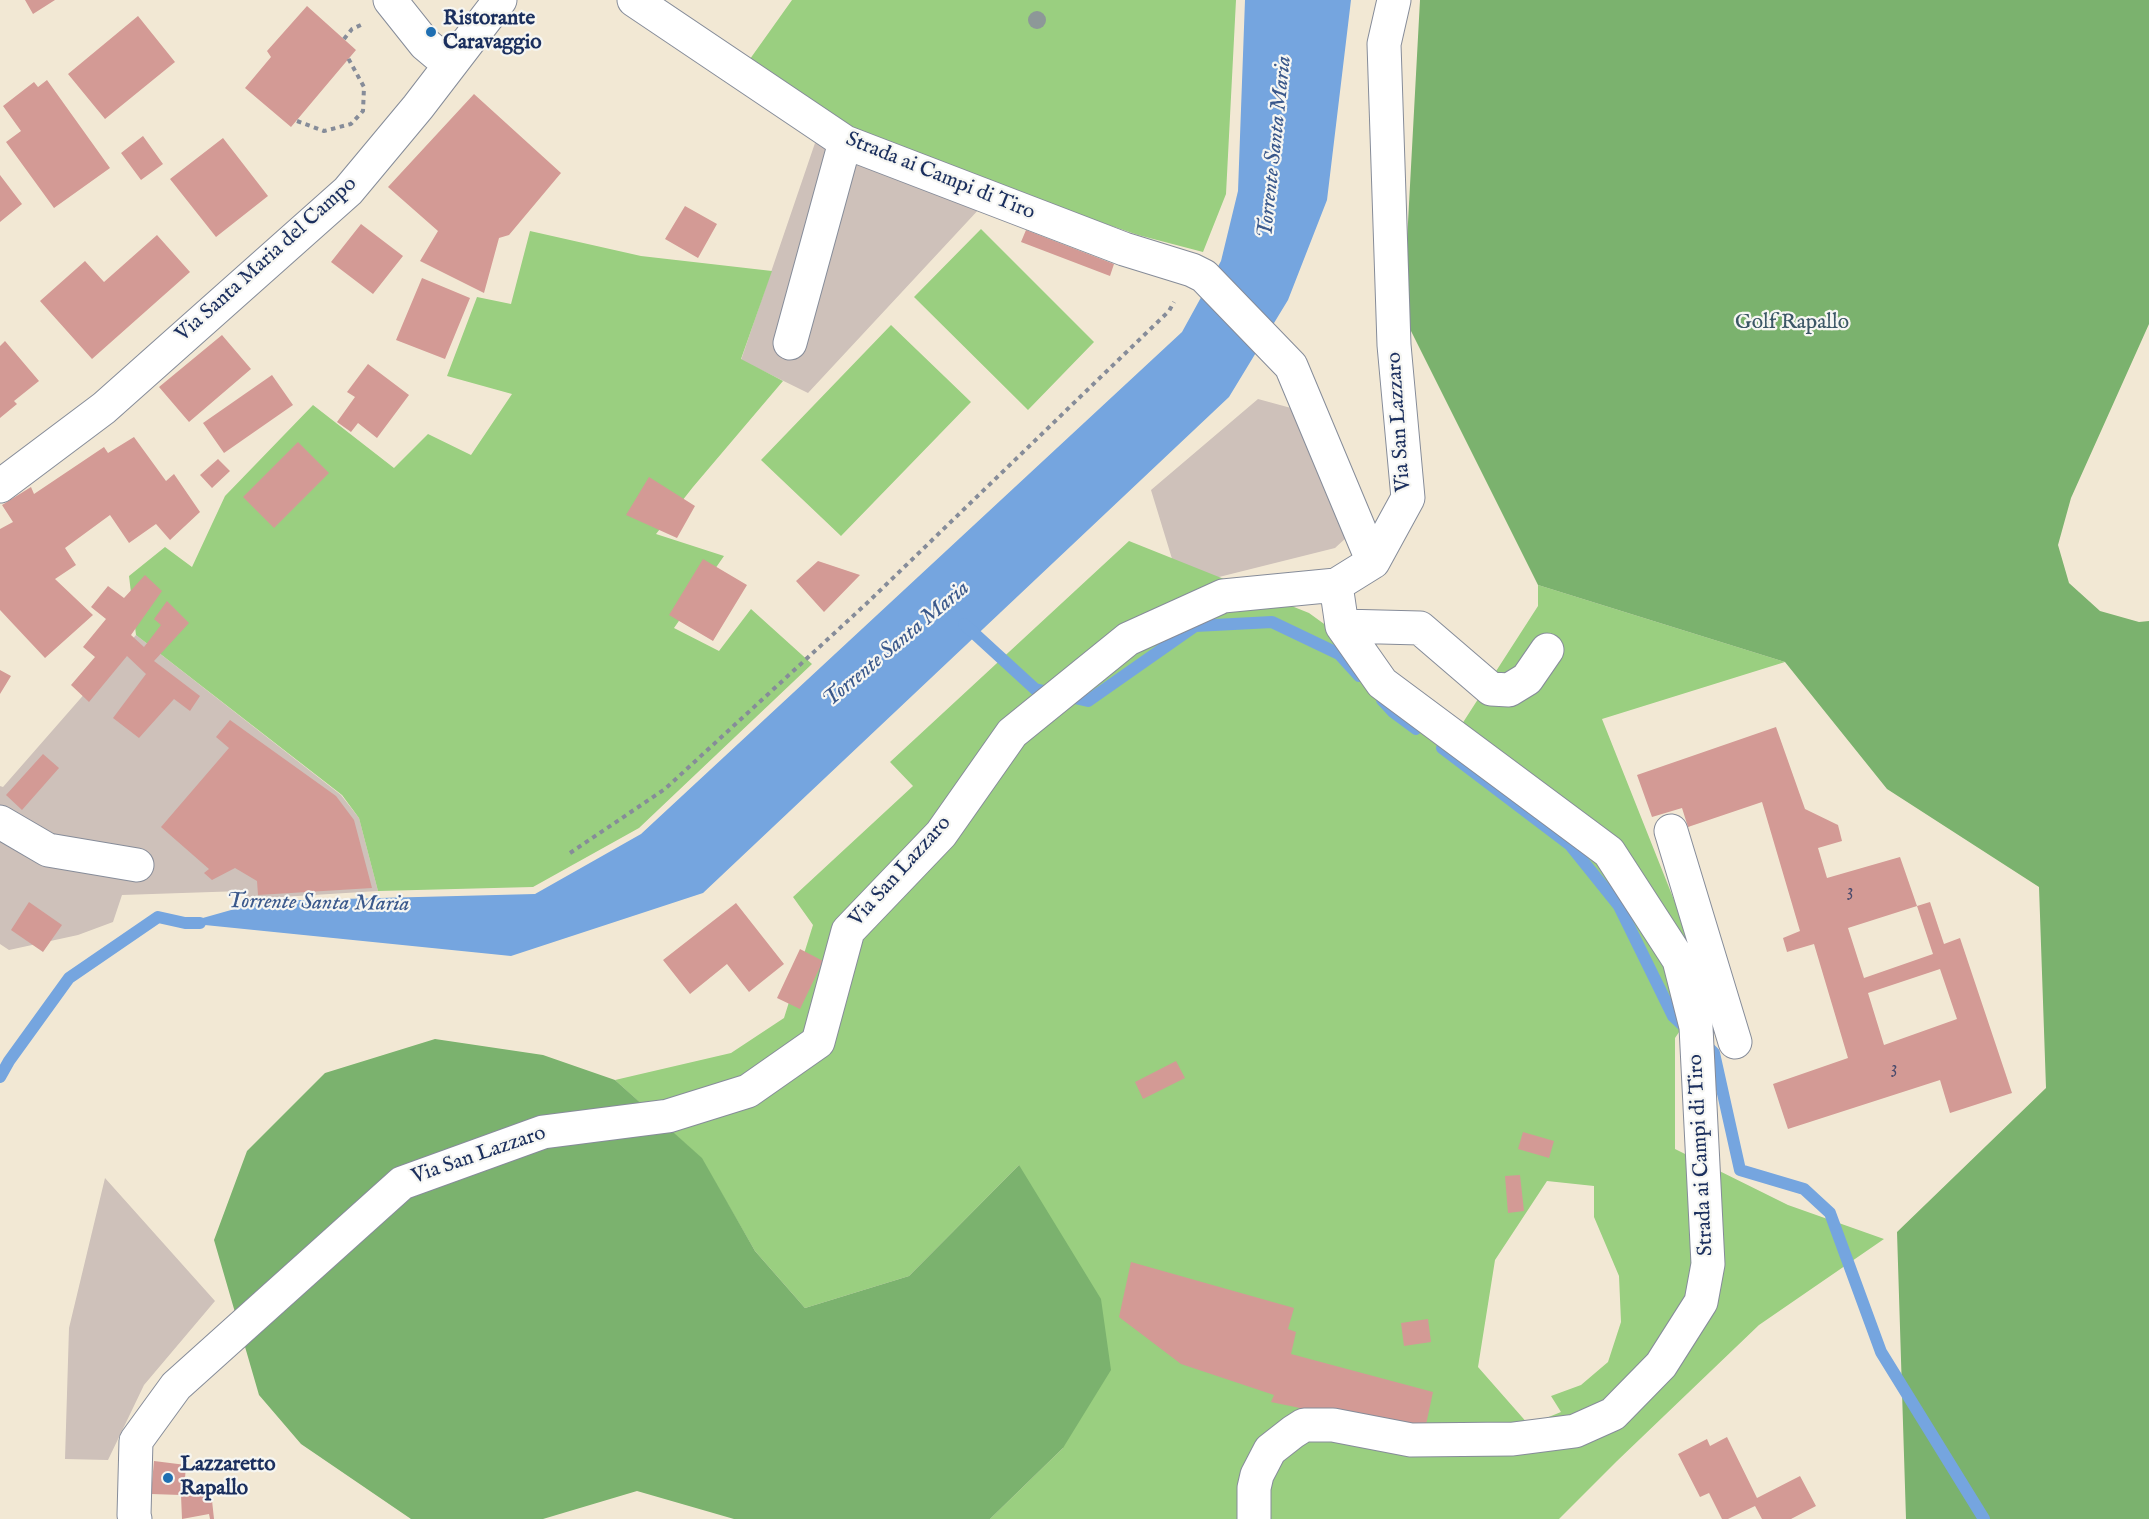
<!DOCTYPE html>
<html>
<head>
<meta charset="utf-8">
<style>
  body { margin:0 }
  canvas { display:block; background:#f2e8d4 }
</style>
</head>
<body>
<canvas width="2149" height="1519"></canvas>
<script>
const c = document.querySelector('canvas').getContext('2d');
c.lineJoin = 'round';
function paint(path, color) { c.fillStyle = color; c.fill(path, 'evenodd'); }
function stroke(path, color, width, dash) { c.strokeStyle = color; c.lineWidth = width; c.lineCap = dash ? 'butt' : 'round'; c.setLineDash(dash || []); c.stroke(path); }
function write(font, color, halo, rows, align = 'center') {
  c.font = font + ' "IM FELL English",serif'; c.lineWidth = 4.5; c.setLineDash([]); c.textBaseline = 'middle'; c.strokeStyle = halo; c.fillStyle = color; for (const [text, x, y, turn = 0] of rows) {
    c.save(); c.translate(x, y); c.rotate((+turn || 0) * Math.PI / 180); c.textAlign = isNaN(turn) ? turn : align; if (halo) c.strokeText(text, 0, 0); c.fillText(text, 0, 0); c.restore();
  }
}
paint(new Path2D(`
  M815,143l166,64 -173,186 -67,-33z
  M1258,399l33,9 56,112v17l-12,11 -140,35 -22,-21 -22,-72z
  M136,635l205,160 18,23 19,73 -129,8 -7,-8 -120,4 -9,27 -35,13 -69,15 -9,-6v-158l3,1z
  M105,1178l110,123 -71,84 -36,75 -43,-1 4,-131z`), '#cec1ba');
paint(new Path2D(`
  M792,0h444l-10,194 -23,58 -65,-17 -209,-72 -90,-40 -94,-57z
  M981,229l113,113 -66,68 -114,-113z
  M530,231l111,25 131,15 -31,88 42,22 -90,106 -37,47 68,22 -50,72 45,23 32,-42 61,55 -173,164 -106,59 -155,4 -19,-73 -17,-23 -206,-160 -7,-59 36,-29 27,20 33,-71 88,-91 81,63 34,-34 43,21 41,-61 -65,-18 30,-79 34,7z
  M891,325l80,77 -130,134 -80,-76z
  M1129,541l180,72 153,111 76,-118v-21l247,77 -183,57 107,269 -34,50v111l113,56 96,34 -125,86 -142,136 -58,58h-569l73,-71 -44,-283 -110,111 -104,32 -50,-57 -54,-93 -86,-78 116,-27 53,-35 29,-93 -20,-28 120,-111 -23,-24zM1547,1181l47,5v31l25,59 2,46 -13,40 -27,23 -30,11 10,16 -32,13 -51,-58 17,-107z`), '#9acf80');
paint(new Path2D(`
  M1420,0h729v324l-78,174 -13,47 11,38 31,28 39,11 10,-1v898h-243l-9,-287 149,-144 -7,-201 -152,-98 -102,-127 -247,-77 -135,-270z
  M435,1039l108,16 72,25 87,78 53,93 50,57 104,-32 110,-111 82,134 10,71 -48,78 -73,71h-256l-97,-28 -94,28h-132l-110,-75 -42,-49 -45,-155 33,-89 78,-78z`), '#7bb26e');
paint(new Path2D(`
  M1245,0h106l-24,200 -39,100 -59,97 -526,496 -192,63 -326,-33 78,-22 272,-7 106,-60 541,-502 39,-71 17,-70z`), '#75a5df');
stroke(new Path2D(`
  M964,624l71,65 53,12 107,-75 77,-4 67,32 20,22
  M1382,700l11,12 23,17
  M1442,748l128,97 49,61 54,110 15,14
  M1704,1043l10,10 26,117 64,19 26,24 51,139 103,167
  M0,1077l9,-16 60,-83 89,-61 27,6h15`), '#75a5df', 12);
paint(new Path2D(`
  M25,0h30l-22,14z
  M307,6l49,44 -65,77 -46,-39 26,-31 -4,-6z
  M138,16l37,46 -70,57 -37,-45z
  M47,80l63,88 -56,40 -48,-66 15,-11 -18,-25 31,-24 4,5z
  M474,94l87,79 -52,62 -10,3 -15,55 -64,-32 18,-30 -50,-44z
  M143,136l20,28 -22,16 -20,-27z
  M223,138l45,58 -52,41 -46,-58z
  M0,175l22,29 -22,18z
  M685,206l32,18 -19,34 -33,-19z
  M361,224l42,32 -30,38 -42,-32z
  M1026,230l88,34 -4,12 -89,-34z
  M157,235l33,37 -98,87 -52,-58 45,-40 19,21z
  M422,278l48,20 -25,61 -49,-19z
  M222,335l29,34 -62,53 -30,-35z
  M5,341l34,40 -25,20 3,3 -17,14v-72z
  M368,364l41,31 -32,43 -19,-15 -7,9 -14,-10 18,-25 -8,-5z
  M272,375l21,30 -69,48 -21,-30z
  M134,437l32,44 8,-7 26,38 -30,28 -14,-16 -27,19 -19,-28 -45,33 11,17 -21,14 38,36 -48,43 -45,-48v-81l13,-7 -11,-17 29,-18 3,7 70,-47 4,6z
  M298,442l31,31 -55,55 -31,-31z
  M218,459l12,12 -18,17 -12,-13z
  M649,477l46,29 -18,32 -51,-23z
  M703,559l44,26 -34,56 -44,-26z
  M818,561l42,14 -36,37 -28,-31z
  M145,575l17,16 -31,44 13,12 17,-22 -7,-6 13,-18 22,22 -35,38 46,35 -10,15 -16,-12 -35,39 -26,-20 33,-44 -19,-18 -38,46 -18,-17 24,-28 -12,-10 23,-28 -15,-12 17,-21 16,12z
  M0,670l11,6 -11,18z
  M230,720l106,76 18,24 18,68 -114,7 -1,-14 -22,-13 -23,12 -8,-7 5,-4 -48,-42 68,-79 -13,-11z
  M1776,727l29,82 33,16 4,16 -24,7 9,30 73,-21 17,49 -69,22 16,50 69,-24 -16,-48 13,-4 14,42 16,-6 52,155 -62,20 -10,-33 -152,49 -15,-45 75,-26 -34,-114 -27,8 -4,-14 17,-7 -38,-129 -74,25 -6,-19 -30,9 -15,-42zM1940,969l17,50 -73,26 -16,-52z
  M43,754l16,14 -37,42 -16,-15z
  M29,902l33,23 -19,27 -32,-22z
  M736,903l48,61 -35,28 -22,-28 -37,30 -27,-34z
  M800,949l23,12 -23,48 -23,-11z
  M1176,1061l9,17 -42,21 -8,-17z
  M1523,1132l31,9 -5,17 -31,-9z
  M1520,1175l4,36 -16,2 -3,-37z
  M1131,1262l163,46 -6,21 8,3 -5,22 142,38 -9,42 -153,-32 3,-7 -93,-31 -62,-47z
  M1428,1319l3,23 -27,4 -3,-23z
  M1727,1437l30,61 43,-22 16,30 -25,13h-29l-7,-13 -27,13h-6l-13,-26 -9,4 -22,-43 29,-15 3,7z
  M154,1461l32,4 -2,27 27,-1 3,28h-4l-1,-5 -27,5 -1,-24 -30,-1z`), '#d39a95');
const minor = new Path2D(`
  M390,0l35,44 25,21
  M634,0l211,142 279,107 68,21 12,6 87,90 82,196
  M790,343l55,-201
  M0,486l104,-78 244,-217 70,-84 82,-107
  M1342,626l78,2 71,61 18,1 18,-11 20,-29
  M0,822l48,28 89,15
  M1671,831l64,211
  M135,1519l-1,-4 2,-74 40,-55 226,-203 141,-51 125,-16 80,-25 70,-49 30,-111 93,-97 71,-101 116,-94 95,-43 113,-11 37,-23 35,-64 -14,-153 -10,-301 10,-44
  M1254,1519v-31l3,-13 13,-25 23,-18 11,-7h29l78,15 102,-1 62,-8 38,-17 48,-49 40,-63 7,-38 -12,-237 -17,-67 -70,-108 -227,-169 -40,-57 -6,-41`);
stroke(minor, '#868c99', 35);
stroke(new Path2D(`
  M344,39l8,-10 11,-5
  M297,121l27,10 27,-7 12,-13 1,-24 -16,-29
  M570,853l95,-64 201,-185 303,-293 5,-9`), '#868c99', 4, [4.5, 4.5]);
stroke(minor, '#fff', 33);
c.fillStyle = '#8d9898';
for (const [x, y] of [
  [1037,20]
]) { c.beginPath(); c.arc(x, y, 9, 0, 2 * Math.PI); c.fill(); }
for (const [x, y, r, color] of [
  [431,32,6,"#1f6fb2"],
  [168,1478,6,"#1f6fb2"]
]) { const dot = new Path2D(); dot.arc(x, y, r, 0, 2 * Math.PI); c.fillStyle = color; c.fill(dot); stroke(dot, '#f6f6f2', 2); }
write('18px', '#494a6c', null, [
  ["3",1850,892],
  ["3",1894,1069]
]);
write('bold 21px', '#1b2f5e', '#f6f6f2', [
  ["Ristorante",443,20],
  ["Caravaggio",443,44],
  ["Lazzaretto",180,1466],
  ["Rapallo",180,1490]
], 'left');
write('21px', '#1b2f5e', '#f6f6f2', [
  ["Strada ai Campi di Tiro",940,177,22],
  ["Via Santa Maria del Campo",267,260,-42],
  ["Via San Lazzaro",1400,422,-94],
  ["Via San Lazzaro",901,872,-48],
  ["Strada ai Campi di Tiro",1702,1155,-93],
  ["Via San Lazzaro",479,1156,-19]
]);
write('21px', '#3b5766', '#f6f6f2', [
  ["Golf Rapallo",1792,324]
]);
write('italic 22px', '#3a588b', '#f6f6f2', [
  ["Torrente Santa Maria",1276,147,-84],
  ["Torrente Santa Maria",897,645,-40],
  ["Torrente Santa Maria",318,904,1]
]);
</script>
</body>
</html>
